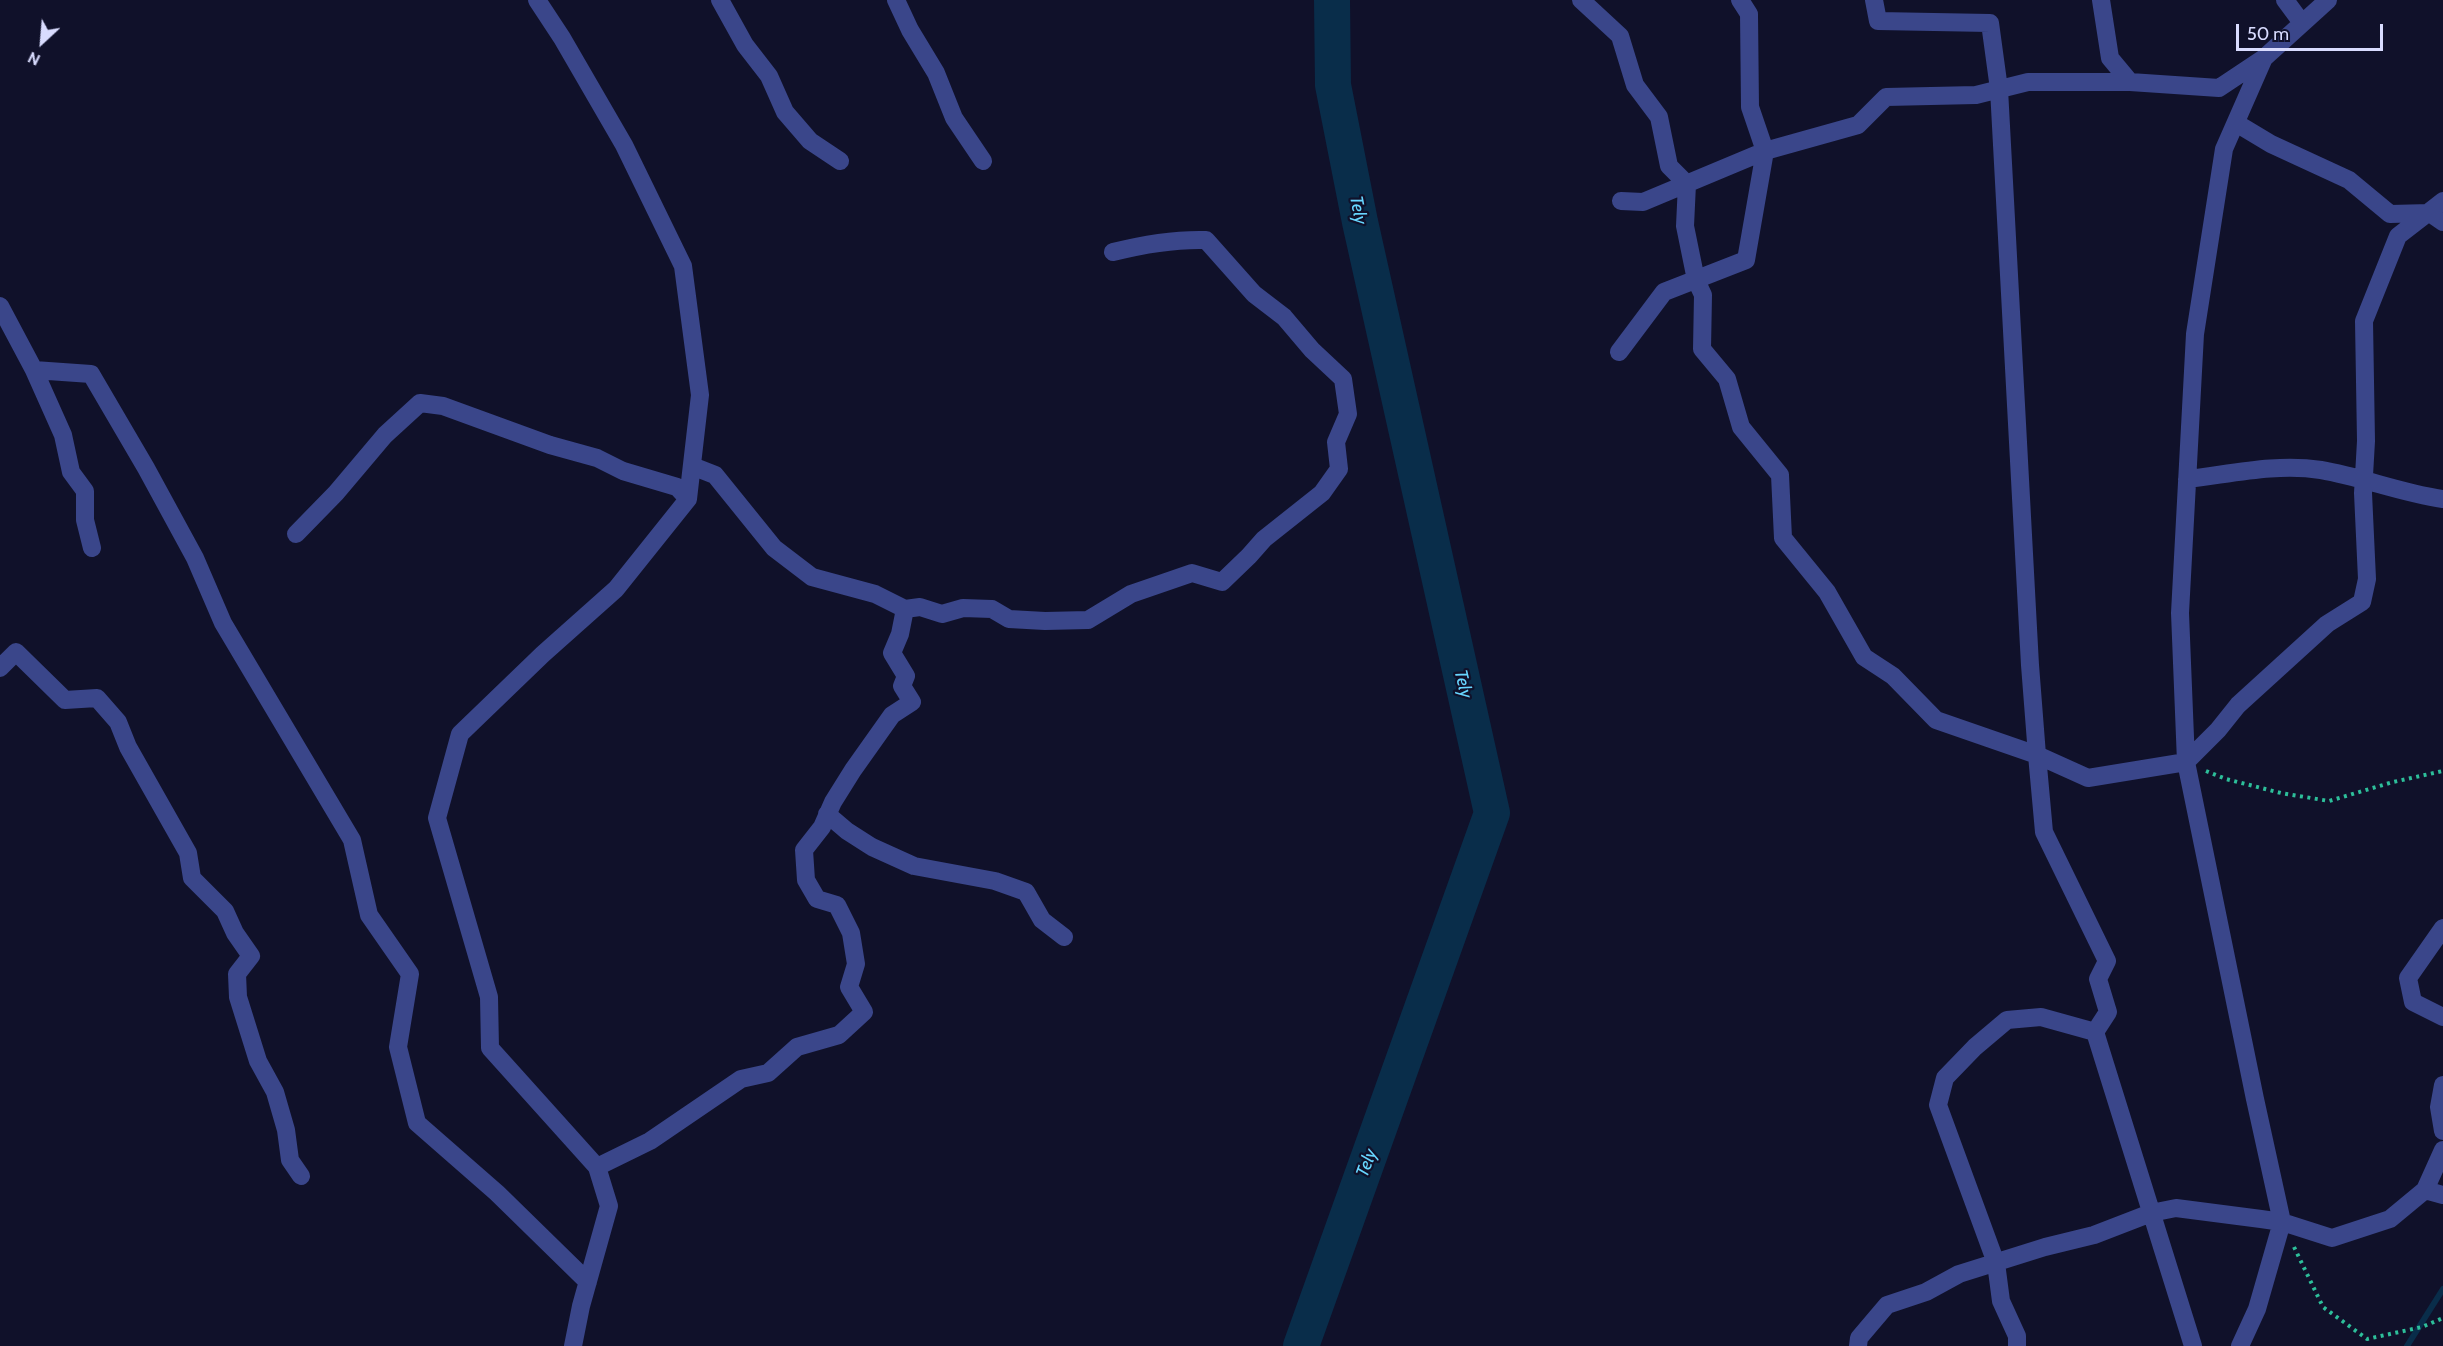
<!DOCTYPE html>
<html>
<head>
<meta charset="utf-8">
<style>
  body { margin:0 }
  #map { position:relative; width:2443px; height:1346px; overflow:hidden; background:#10112a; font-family:Cabin,sans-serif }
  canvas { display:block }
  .north { position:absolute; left:12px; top:12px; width:60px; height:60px; -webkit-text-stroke:4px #10112a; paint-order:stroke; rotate:206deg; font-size:16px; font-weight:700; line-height:24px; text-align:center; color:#d9dcff }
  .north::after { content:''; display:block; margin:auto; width:21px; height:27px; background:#d9dcff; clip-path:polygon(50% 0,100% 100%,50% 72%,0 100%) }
  .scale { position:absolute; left:2236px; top:24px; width:147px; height:27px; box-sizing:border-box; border:3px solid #d9dcff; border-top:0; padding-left:8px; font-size:18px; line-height:21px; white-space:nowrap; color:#d9dcff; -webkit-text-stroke:4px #10112a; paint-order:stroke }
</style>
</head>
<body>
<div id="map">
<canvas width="2443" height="1346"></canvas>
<div class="north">N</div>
<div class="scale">50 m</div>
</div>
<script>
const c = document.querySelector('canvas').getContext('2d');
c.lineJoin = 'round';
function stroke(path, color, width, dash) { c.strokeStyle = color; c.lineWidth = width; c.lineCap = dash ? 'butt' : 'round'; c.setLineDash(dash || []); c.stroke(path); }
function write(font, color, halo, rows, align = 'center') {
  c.font = font + ' Cabin,sans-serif'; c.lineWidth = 4.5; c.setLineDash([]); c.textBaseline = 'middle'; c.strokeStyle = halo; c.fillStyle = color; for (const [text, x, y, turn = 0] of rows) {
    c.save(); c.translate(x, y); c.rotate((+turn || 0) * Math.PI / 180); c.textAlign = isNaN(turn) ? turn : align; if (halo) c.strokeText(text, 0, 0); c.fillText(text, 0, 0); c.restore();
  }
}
stroke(new Path2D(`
  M2407,1346l36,-57`), '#092d4a', 6);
stroke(new Path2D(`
  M1301,1346l191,-533 -132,-591 -27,-137 -1,-85`), '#092d4a', 36);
stroke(new Path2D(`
  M2206,771l20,8 55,14 48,8 64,-19 50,-11
  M2294,1247l29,60 44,32 55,-12 21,-9`), '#2dbf9a', 4, [3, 4.5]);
stroke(new Path2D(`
  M537,0l25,38 62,107 59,121 17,129 -12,104 -72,90 -73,65 -83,80 -23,84 52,179 1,51 107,119 12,39 -28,100 -8,40
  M720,0l25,45 24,31 16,36 25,29 30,20
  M896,0l14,30 26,43 18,45 29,43
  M1581,0l39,36 15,49 24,32 10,49 18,18 -2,42 11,54 7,15 -1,54 25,30 14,48 39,48 3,63 44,54 37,65 29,19 43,44 101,35 7,77 63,129 -9,18 10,33 -13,20 98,314
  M1874,0l4,21 112,2 9,66 31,576 7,90 51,23 98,-16 32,-32 20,-25 89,-81 35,-22 5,-23 -4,-86 3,-52 -2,-120 34,-85 45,-35
  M2101,0l9,58 20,24
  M2285,0l17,23
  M2236,123l35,21 78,36 41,34 40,-1 13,9
  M1621,201l22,1 122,-51 93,-26 28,-28 90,-2 52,-13h102l89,6 45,-30 64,-58
  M0,306l34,64 57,4 55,94 49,90 28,65 129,217 17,75 41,59 -12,73 19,76 80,70 91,89
  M1619,352l45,-60 82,-32 19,-109 -15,-44 -1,-93 -9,-14
  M34,370l29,65 8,37 14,19v29l7,28
  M2187,479c44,-5 89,-16 134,-9 41,7 80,23 122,29
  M296,534l40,-41 49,-58 35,-32 23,3 107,39 47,13 26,13 54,16 11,12
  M905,609l15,-2 22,7 21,-6 29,1 17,10 36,2 43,-1 43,-26 61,-21 30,9 27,-26 15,-17 58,-46 17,-24 -3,-27 12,-28 -5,-35 -31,-29 -28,-33 -30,-23 -48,-54c-32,-1 -61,4 -93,12
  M0,668l16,-16 49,48 32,-2 21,24 10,25 60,106 4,25 33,33 10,22 16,23 -14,18 1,23 20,64 17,31 11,38 4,30 11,16
  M827,814l20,17 25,16 42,19 81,15 31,11 16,28 22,17
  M2443,928l-35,50 5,24 30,15
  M2443,1085l-4,22 4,24
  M597,1167l53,-26 91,-62 27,-6 29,-26 42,-12 25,-23 -15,-25 7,-23 -5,-31 -14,-28 -20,-6 -11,-19 -2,-30 18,-23 11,-25 20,-32 39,-55 20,-13 -10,-16 4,-10 -14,-23 8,-19 5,-25 -30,-15 -63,-17 -38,-29 -59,-73 -23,-9
  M2425,1190l18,-40
  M1858,1346l1,-8 28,-33 39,-13 33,-18 86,-27 49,-12 57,-22 25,-5 85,11 21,3 50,16 58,-19 35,-29 18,5
  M2017,1346v-10l-16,-35 -5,-38 -58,-158 7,-27 30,-31 32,-27 34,-3 54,15
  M2240,1346l17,-37 25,-87 -27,-123 -69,-337 -6,-149 15,-279 29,-185 40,-91`), '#3a468a', 18);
write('italic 18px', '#67d6ff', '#10112a', [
  ["Tely",1358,210,79],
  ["Tely",1463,684,77],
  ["Tely",1367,1163,-70]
]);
</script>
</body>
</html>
